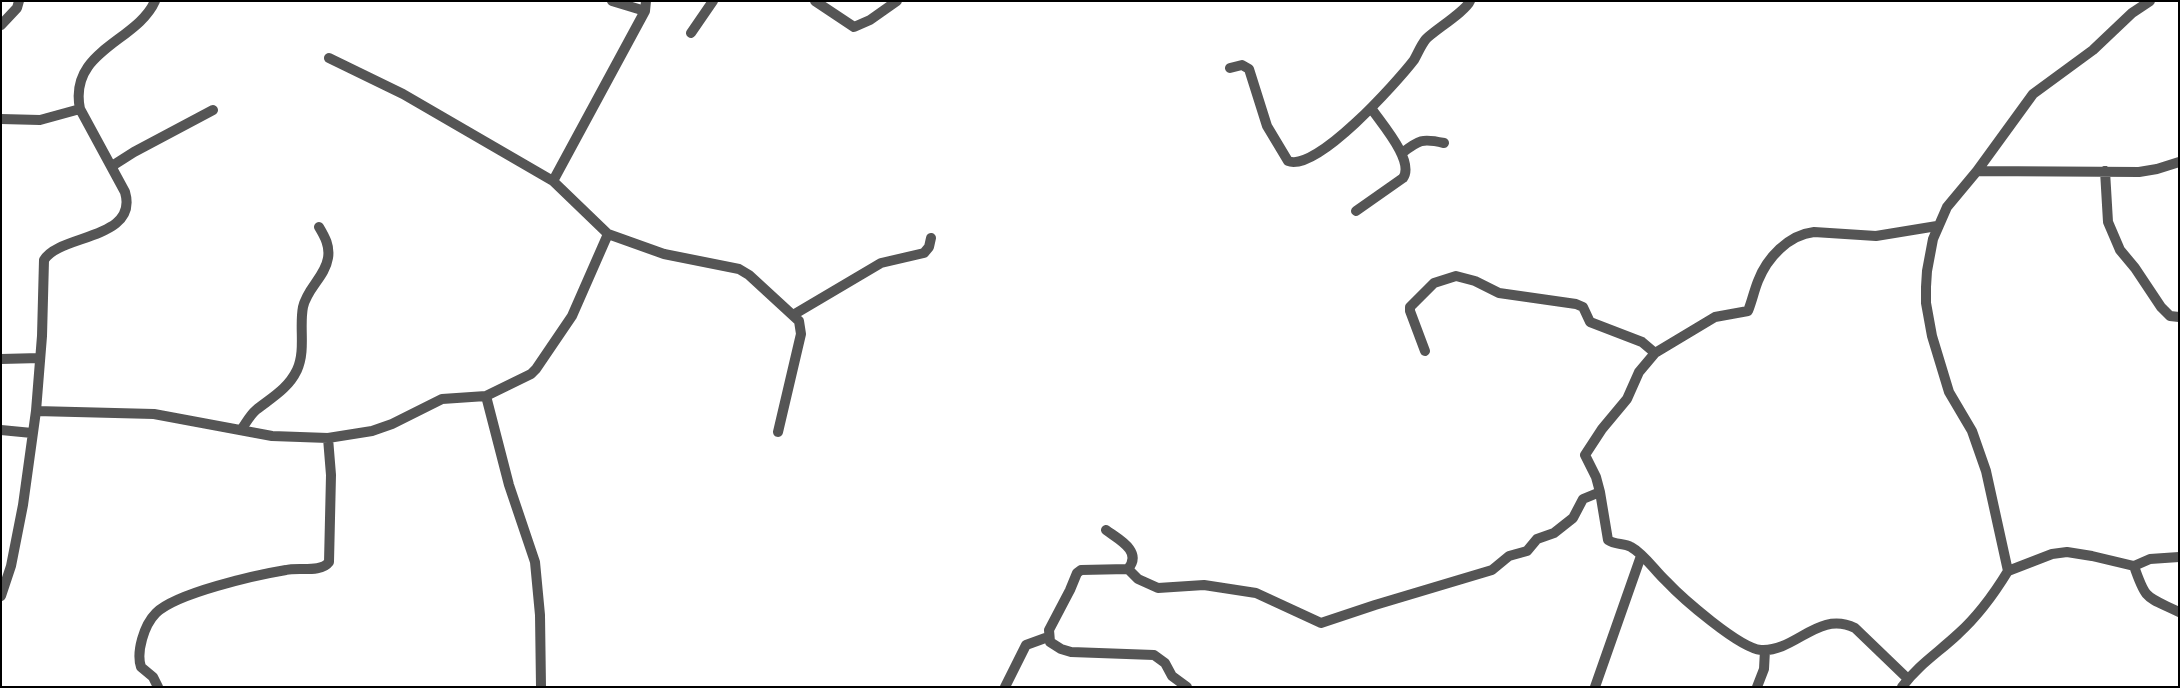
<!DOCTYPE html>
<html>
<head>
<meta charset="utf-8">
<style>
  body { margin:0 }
  #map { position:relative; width:2180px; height:688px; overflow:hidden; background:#fff; font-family:Roboto,sans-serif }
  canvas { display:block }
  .frame { position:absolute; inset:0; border:2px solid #000; pointer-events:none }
</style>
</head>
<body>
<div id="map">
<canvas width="2180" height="688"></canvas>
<div class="frame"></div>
</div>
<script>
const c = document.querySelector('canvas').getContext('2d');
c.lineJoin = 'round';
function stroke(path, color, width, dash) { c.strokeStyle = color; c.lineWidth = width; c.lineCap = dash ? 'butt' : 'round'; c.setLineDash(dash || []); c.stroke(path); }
stroke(new Path2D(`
  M612,1l33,10
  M815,1l39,26 16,-7 27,-19
  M1,25l16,-17 2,-7
  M691,33l22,-32
  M329,58l74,36 150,87
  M1230,68l12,-3 7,4 18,57 21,35c28,12 109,-79 126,-101 4,-7 7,-15 12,-21 9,-9 40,-28 44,-38
  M1,119l39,1 40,-11
  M1402,153c17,-13 20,-15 42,-10
  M112,166l22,-14 79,-42
  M1977,171l162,1 18,-3 22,-7
  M2105,171l3,51 12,28 15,18 26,39 9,9 9,1
  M1356,211l47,-33c12,-17 -22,-55 -32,-70
  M608,234l56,20 75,15 10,6 50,46 2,13 -23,98
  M793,315l88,-52 43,-10 5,-6 2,-9
  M1425,351l-15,-40v-4l24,-24 22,-7 19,5 24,12 77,11 7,3 7,15 52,20 13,11
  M1,359l39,-1
  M486,396l23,89 26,77 5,53 1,72
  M36,411l118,3 118,22 56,2 44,-7 20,-7 50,-25 44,-3 45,-22 5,-5 36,-53 36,-82 -55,-53 92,-170 1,-10
  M1,430l31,3
  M241,430c5,-7 9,-15 15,-20 15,-12 32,-21 41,-40 9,-20 2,-43 6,-63 4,-19 22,-30 25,-49 2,-12 -3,-21 -9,-31
  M1106,530c12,9 37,21 22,39l-47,1 -4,3 -7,17 -21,40 1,12 11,7 10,3 83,3 11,8 7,13 15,11
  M2134,566c12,35 12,30 45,46
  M1128,569l10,10 20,9 46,-3 52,8 65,30 54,-18 117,-35 17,-14 18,-5 10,-12 17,-6 19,-15 10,-19 17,-7
  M2008,571l44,-17 15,-2 25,4 42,10 16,-7 29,-2
  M1,596l10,-30 12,-61 13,-94 6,-75 2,-76c15,-26 95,-20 81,-68l-45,-83c-12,-59 57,-67 75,-108
  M1908,679l-53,-51c-37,-18 -59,24 -94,22 -22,-2 -79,-52 -95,-69 -11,-10 -22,-27 -35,-34 -7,-4 -16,-2 -23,-7l-8,-48 -4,-15 -11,-22 17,-26 25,-30 12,-27 16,-19 60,-36 33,-6c4,-10 6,-20 10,-30 9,-23 30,-46 56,-49l62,4 61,-10
  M158,687l-5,-10 -12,-10c-5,-15 3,-42 15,-54 20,-20 100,-38 130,-43 12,-3 35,3 43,-8l2,-87 -3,-37
  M1005,687l21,-42 22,-8
  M1595,687l46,-131
  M1757,687l7,-18 1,-19
  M1902,687c16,-22 37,-35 56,-53 20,-18 36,-40 50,-63l-22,-100 -14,-40 -23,-39 -17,-56 -6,-33v-16l1,-16 6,-32 14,-32 30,-36 56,-77 60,-44 39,-37 18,-12`), '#555', 10);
</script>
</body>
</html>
